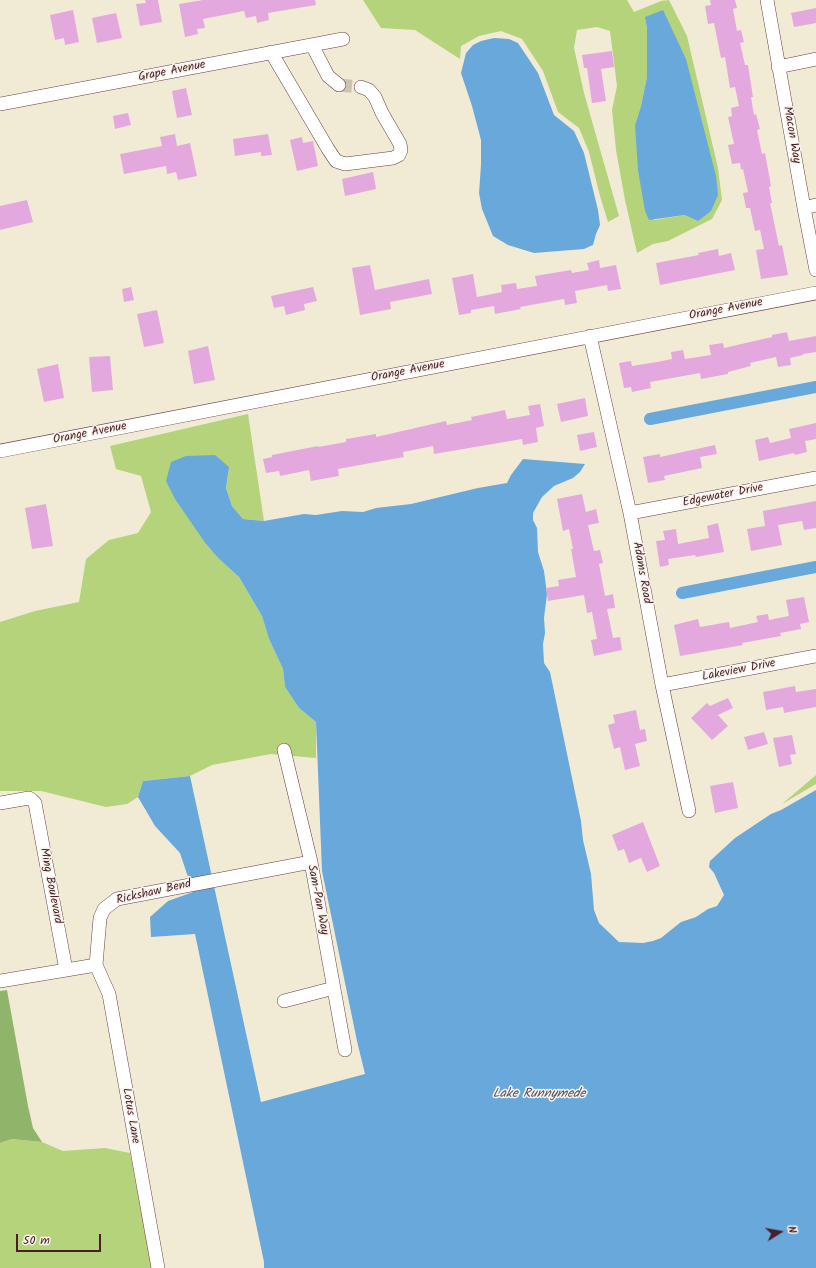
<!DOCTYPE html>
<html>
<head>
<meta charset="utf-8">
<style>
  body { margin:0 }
  #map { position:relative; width:816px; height:1268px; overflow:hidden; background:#f1ebd5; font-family:Kalam,sans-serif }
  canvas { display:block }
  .north { position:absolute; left:760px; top:1212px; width:40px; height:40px; -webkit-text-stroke:3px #f7f3e8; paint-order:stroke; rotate:79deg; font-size:11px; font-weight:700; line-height:16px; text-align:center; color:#4a1f2b }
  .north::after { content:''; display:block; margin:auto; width:14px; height:18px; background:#4a1f2b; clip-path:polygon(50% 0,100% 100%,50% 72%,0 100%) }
  .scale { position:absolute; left:16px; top:1234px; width:85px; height:18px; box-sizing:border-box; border:2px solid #4a1f2b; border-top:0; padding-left:5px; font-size:12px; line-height:14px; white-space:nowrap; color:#4a1f2b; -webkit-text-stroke:3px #f7f3e8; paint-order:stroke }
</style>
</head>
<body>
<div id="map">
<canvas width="816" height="1268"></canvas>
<div class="north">N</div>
<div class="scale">50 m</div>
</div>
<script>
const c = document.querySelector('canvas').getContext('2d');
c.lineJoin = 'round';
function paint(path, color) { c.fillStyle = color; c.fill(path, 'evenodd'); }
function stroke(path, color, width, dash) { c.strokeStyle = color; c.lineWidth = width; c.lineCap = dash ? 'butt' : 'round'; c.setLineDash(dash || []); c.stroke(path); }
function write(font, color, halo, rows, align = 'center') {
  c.font = font + ' Kalam,sans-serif'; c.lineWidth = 3; c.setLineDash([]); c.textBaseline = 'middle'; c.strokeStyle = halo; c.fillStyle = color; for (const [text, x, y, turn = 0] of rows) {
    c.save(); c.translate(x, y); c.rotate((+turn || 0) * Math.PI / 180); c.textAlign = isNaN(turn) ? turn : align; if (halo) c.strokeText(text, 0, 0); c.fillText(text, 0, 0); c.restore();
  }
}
paint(new Path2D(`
  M363,0h264l7,12 27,-11 8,-1 18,36 31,132 4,32 -10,19 -44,22 -15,3 -16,9 -12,-53 -9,-50 -4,-40 5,-24 -7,-55 -13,-4 -20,3 -3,18 10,45 35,123 -11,6 -8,-26 -11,-44 -10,-24 -21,-16 -15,-41 -21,-32 -21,-8 -22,5 -18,10 -1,13 -45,-29 -34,-2zM645,17l40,198 -31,5 -19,-95 6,-19 6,-29v-49z
  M248,414l16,107 -21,-2 -11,-13 -6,-18 3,-21 -23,77 12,14 21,19 23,39 7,23 14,30 2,18 14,21 17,14v36l-45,-4 -59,11 -22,11 -47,5 -5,16 -11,7 -21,3 -65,-16h-41v-169l35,-11 44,-9 7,-43 23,-19 29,-7 13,-21 -10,-36 -25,-7 -6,-23z
  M816,775v9l-34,20z
  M12,1139l30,3 21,9 42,-3 25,5 22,115h-152v-125z`), '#b5d37a');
paint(new Path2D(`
  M7,990l21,116 5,22 9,14 -30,-3 -12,4v-152z`), '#90b56a');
paint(new Path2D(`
  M663,10l23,49 30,117 2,19 -7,16 -13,10 -13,-6 -36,5 -4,-9 -7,-41 -3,-45 6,-19 6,-29v-49l-2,-11z
  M494,38l15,1 9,4 20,30 16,42 20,16 10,22 14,57 2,15 -4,9 -3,11 -9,4 -50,4 -26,-8 -15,-9 -11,-27 -3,-16 2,-28v-25l-9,-34 -11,-33 5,-20 7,-8 8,-4z
  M215,455l14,12 -3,21 6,18 11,13 21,2 40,-7 12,1 26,-4 21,1 13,-4 35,-4 67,-16 29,-5 4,-8 12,-16 62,5 -5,8 -7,6 -19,8 -12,11 -9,16v7l4,8 1,24 6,19 3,23 -3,24 1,15 -2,11 1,19 6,9 31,149 2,19 8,34 3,36 5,13 20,19 24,1 10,-2 8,-3 20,-16 15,-5 12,-8 9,-3 7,-11 -10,-22 -5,-6 1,-6 25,-23 36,-24 10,-4 35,-20v478h-552v-6l-69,-328 -44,3 -1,-20 18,-16 25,-9 -13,-39 -25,-27 -17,-29 5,-16 47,-5 71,326 104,-28 -8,-33 -35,-170 -6,-149 -17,-14 -14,-21 -2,-18 -14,-30 -7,-23 -23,-39 -21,-19 -12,-14 -31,-45 -9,-18 5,-19 15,-6z`), '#68a8db');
stroke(new Path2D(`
  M650,419l166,-32
  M682,593l134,-26`), '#68a8db', 12);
paint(new Path2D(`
  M145,0h13l4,22 -22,4 -4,-22 10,-1z
  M203,0h112l1,5 -48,8 1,7 -12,3 -1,-7 -10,2 -2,-7 -41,8 2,9 -8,1 1,5 -13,3 -6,-33z
  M710,0h25l2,8 -4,1 4,22 4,-1 3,12 -4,1 5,22h3l5,32h-2l3,18 2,-1 4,15 -3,1 5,24 3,-1 6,33 -2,1 3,16h-2l9,43 3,-1 6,30 -27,4 -5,-29 8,-1 -4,-19 -5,1 -5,-23h-4l-3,-15 5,-1 -5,-23 -2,1 -1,-7 -8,1 -4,-19 6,-1 -6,-27 4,-1 -1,-8 8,-2 -4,-19 -5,1 -5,-31 -4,1 -7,-35 -6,1 -3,-18 6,-1z
  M816,8v15l-22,4 -3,-14z
  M73,10l6,32 -14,3 -1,-7 -9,2 -5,-25z
  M116,13l6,25 -25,5 -5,-25z
  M612,51l2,16 -13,2 5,32 -14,2 -5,-35h-3l-2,-13z
  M186,88l6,27 -15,3 -5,-27z
  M128,113l3,12 -16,4 -2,-13z
  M175,134l2,12 13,-3 7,33 -19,4 -2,-8 -9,2 -1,-8 -42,8 -4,-20 42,-8 -2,-9z
  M268,134l4,21 -11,1v-4l-26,4 -2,-17z
  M302,137l1,6 10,-2 5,25 -21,5 -7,-31z
  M373,172l3,17 -31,7 -3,-17z
  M27,200l6,22 -33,8v-24z
  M718,249l1,7 12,-3 4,17 -75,15 -4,-22 43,-8 -1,-2z
  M599,260l1,8 16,-3 5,24 -13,2 -1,-6 -32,6 2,12 -12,2 -1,-6 -44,8 1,2 -26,5 -1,-8 -23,4v3l-12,2 -7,-37 21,-4 4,23 25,-5 -1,-7 15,-2 1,6 20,-3 -2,-10 36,-6 1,3 17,-3 -2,-7z
  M370,265l5,25 54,-11 3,15 -42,8 1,7 -31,6 -8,-47z
  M131,287l3,13 -10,2 -2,-13z
  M313,287l4,14 -13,3 1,6 -19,5 -2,-9 -10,2 -3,-12z
  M157,310l7,33 -20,4 -7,-33z
  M787,332l2,9 27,-5v16l-13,2v1l-13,3 1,7 -13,2 -2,-10 -26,6 1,3 -23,6v2l-27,5 -1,-6 -50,9 1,6 -19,4 -1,-5 -7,1 -5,-25 12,-2 1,5 25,-4 15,-3 -1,-7 12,-2 2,9 26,-4 -2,-10 14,-2 1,5 48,-11v-2z
  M208,346l7,34 -21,4 -6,-33z
  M110,356l3,34 -21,2 -3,-35z
  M58,364l6,34 -20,4 -7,-33z
  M585,398l3,18 -27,6 -4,-18z
  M540,404l4,22 -8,2 2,14 -15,3 -1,-6 -88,15 -1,-8 -30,6 1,5 -66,12 1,7 -28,5 -2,-11 -29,6 -1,-5 -13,2 -3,-14 9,-2v-2l46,-9v1l28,-5v-3l30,-5v3l70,-16 1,4 25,-5 -1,-3 34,-7 2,9 23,-4 -2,-9z
  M816,423v16l-11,2 2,11 -12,3 -1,-2 -35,8 -4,-21 13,-3 2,6 21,-5 -2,-9z
  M594,432l3,15 -17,4 -3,-16z
  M715,445l2,9 -17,3 2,11 -38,8 1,4 -17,3 -5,-26 17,-3v3z
  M582,494l4,18 10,-3 3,14 -11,2 6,26 6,-1 3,13 -4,1 6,32 8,-2 2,14 -8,1 6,29 7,-1 2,13 -28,6 -3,-16 6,-1 -5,-27 -5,1 -3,-18 -36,6 -2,-13 13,-2 -1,-6 18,-3 -5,-28h2l-4,-20 -6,2 -6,-32z
  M816,501v27l-12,2 -2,-9 -24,4 4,20 -31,6 -4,-22 18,-3 -2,-15z
  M46,504l7,42 -21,3 -7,-41z
  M718,523l6,29 -28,5 -1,-2 -27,4 1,6 -9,2 -4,-26 9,-1 -2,-9 13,-2 2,15 31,-6 -2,-12z
  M804,597l5,25 -9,2 1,5 -21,4 1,3 -39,7 1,2 -63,11 -6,-31 24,-6 2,8 29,-5 1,6 28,-6 -2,-6 12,-2 1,6 20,-4 -3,-16z
  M795,686l1,6 20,-3v18l-32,6 -1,-6 -17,3 -3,-18z
  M728,698l5,10 -15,7 10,11 -16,14 -21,-22 16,-15 3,3z
  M636,710l4,20 5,-1 2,12 -12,3 5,22 -15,4 -5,-23 -6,2 -6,-24 7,-2 -2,-8z
  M764,732l4,12 -20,6 -4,-13z
  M792,735l4,19 -6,1 2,9 -13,3 -6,-29z
  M733,782l5,26 -23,5 -5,-27z
  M643,822l17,44 -13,6 -6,-14 -12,5 -5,-14 -6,2 -6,-16z`), '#e3a9de');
stroke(new Path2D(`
  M339,85l22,2`), '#d0c2b3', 13, [13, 6]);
const minor = new Path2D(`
  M767,0l37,208 12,62
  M312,45l16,31 11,9
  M271,52l57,97 8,12 9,3 48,-6 6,-3 2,-5 -1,-6 -18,-31 -7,-16 -6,-7 -8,-3
  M778,67l38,-8
  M0,104l343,-65
  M804,208l12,-3
  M590,336l40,177 32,172 27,126
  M0,451l816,-158
  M630,513l186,-35
  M662,685l154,-29
  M284,750l27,112 34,188
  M0,803l29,-5 3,2 3,3 31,167
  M96,965l13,29 49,274
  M0,981l96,-16 4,-47 4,-9 13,-10 194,-37
  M284,1001l50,-13`);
stroke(minor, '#633e44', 14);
stroke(minor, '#fff', 13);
write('12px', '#4a1f2b', '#f7f3e8', [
  ["Grape Avenue",172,72,-11],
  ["Macon Way",791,135,80],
  ["Orange Avenue",726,310,-11],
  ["Orange Avenue",408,372,-11],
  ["Orange Avenue",90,434,-11],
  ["Edgewater Drive",723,496,-11],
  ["Adams Road",641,573,80],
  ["Lakeview Drive",739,671,-11],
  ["Ming Boulevard",50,886,79],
  ["Rickshaw Bend",154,893,-13],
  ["Sam-Pan Way",317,900,79],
  ["Lotus Lane",130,1116,80]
]);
write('italic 13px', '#544f69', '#f7f3e8', [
  ["Lake Runnymede",539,1095]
]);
</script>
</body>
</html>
